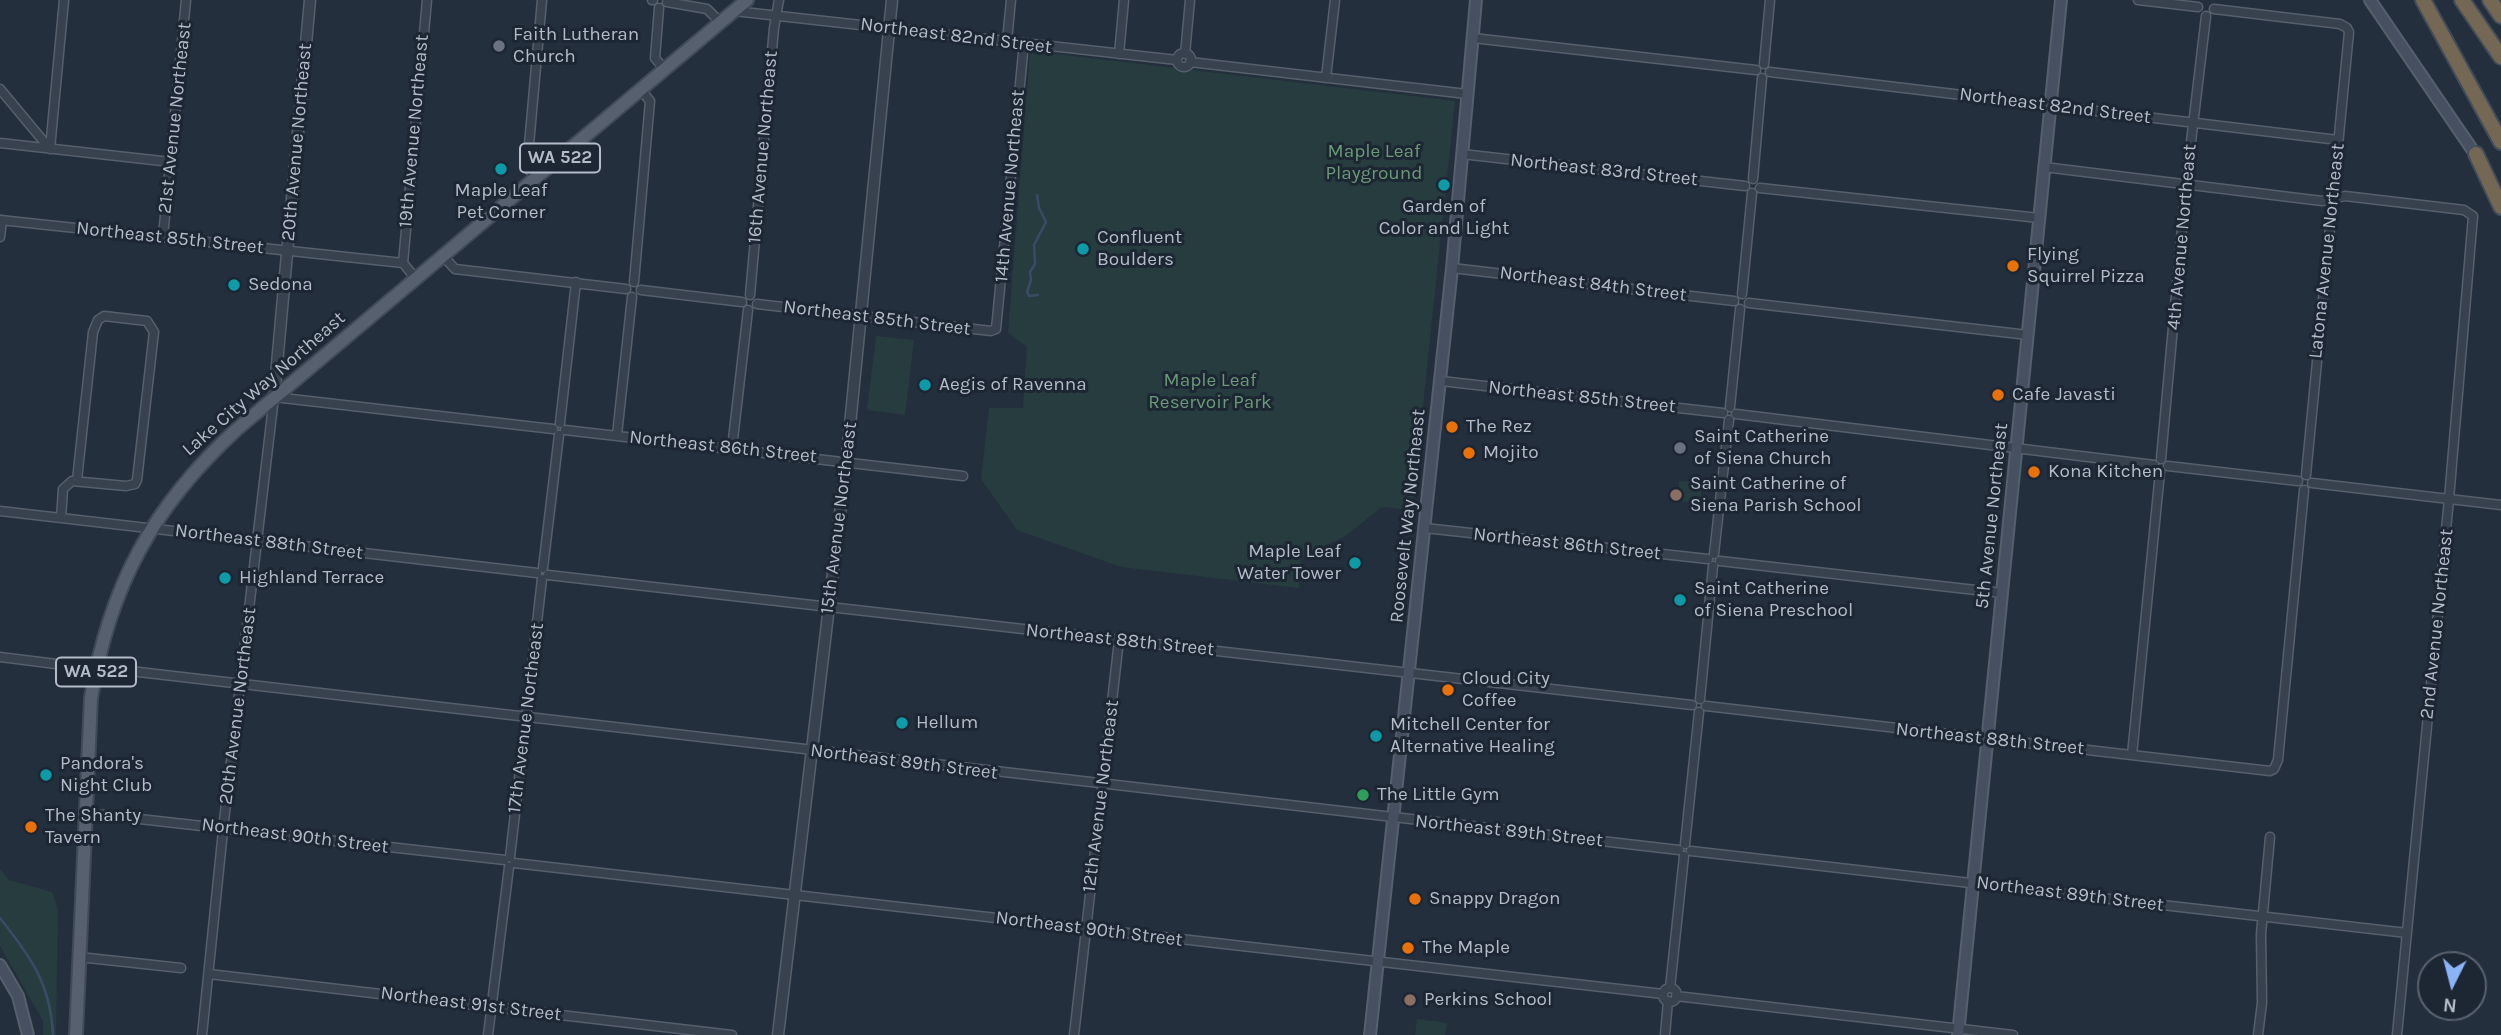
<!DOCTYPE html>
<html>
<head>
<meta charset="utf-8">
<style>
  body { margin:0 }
  #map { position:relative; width:2501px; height:1035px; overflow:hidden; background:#242f3e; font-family:Karla,sans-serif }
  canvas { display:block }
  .north { position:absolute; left:2417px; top:951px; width:70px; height:70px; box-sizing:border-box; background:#1d2633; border:2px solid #59626f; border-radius:50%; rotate:186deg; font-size:19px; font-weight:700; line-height:28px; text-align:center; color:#b4bcc9 }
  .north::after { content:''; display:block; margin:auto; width:24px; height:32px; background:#8ab4f8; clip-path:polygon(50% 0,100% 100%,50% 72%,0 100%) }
</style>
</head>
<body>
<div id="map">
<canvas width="2501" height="1035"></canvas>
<div class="north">N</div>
</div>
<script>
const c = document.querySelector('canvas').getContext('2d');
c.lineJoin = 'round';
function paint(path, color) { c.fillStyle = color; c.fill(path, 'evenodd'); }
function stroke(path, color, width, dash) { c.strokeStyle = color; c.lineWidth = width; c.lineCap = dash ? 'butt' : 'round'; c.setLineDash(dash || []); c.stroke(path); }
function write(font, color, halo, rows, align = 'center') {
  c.font = font + ' Karla,sans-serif'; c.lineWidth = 6; c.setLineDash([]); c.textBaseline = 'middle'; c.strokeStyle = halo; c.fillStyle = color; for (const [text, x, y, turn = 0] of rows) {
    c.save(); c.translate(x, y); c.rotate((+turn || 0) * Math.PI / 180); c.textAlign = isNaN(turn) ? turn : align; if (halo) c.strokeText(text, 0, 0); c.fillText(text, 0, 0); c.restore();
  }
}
paint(new Path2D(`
  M1030,51l425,50 -43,409 -30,-3 -38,30 -43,19 -2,32 -178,-21 -104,-37 -36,-51 8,-71h34l4,-61 -19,-14z
  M876,336l38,4 -9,75 -38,-5z
  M1679,481l23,2 -2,20 -22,-2z
  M0,869l9,11 43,12 6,18 -2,125h-13v-14l-43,-75z
  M1417,1019l30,4 -2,12h-30z`), '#263c3f');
stroke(new Path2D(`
  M1037,195l2,13 7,14 -12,23 1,19 -5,8 1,8 -4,12 2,4 9,-1
  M0,918c31,39 51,67 53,117`), '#394c67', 2.5);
const minor = new Path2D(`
  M652,0h1
  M2138,0l60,7
  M667,2l40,7 14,14
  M659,8l-4,50 10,12
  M2214,9l126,15 7,4 2,4 -43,443
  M734,11l443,49
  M1473,38l283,32
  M1007,41l4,-41
  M1177 60a7 7 0 1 1 14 0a7 7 0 1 1-14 0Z
  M1119,54l5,-54
  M1185,54l5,-54
  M1190,62l277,32
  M1764,64l6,-64
  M1770,72l568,68
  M1326,78l9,-78
  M0,89l50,60
  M0,143l171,19
  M50,149l14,-149
  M1462,154l283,32
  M2044,167l278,34 23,-5 119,14 9,6 -24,283 -52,536
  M536,178l-9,-11 15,-167
  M1753,179l9,-101
  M1760,188l279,30
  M0,220l403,43 13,16
  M163,236l23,-236
  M0,237l2,-17
  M443,256l12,13 171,20
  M403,263l24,-263
  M1452,268l282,33
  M634,282l16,-181 -9,-11
  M641,290l101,12
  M1742,294l10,-101
  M750,295l24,-267 5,-28
  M1749,303l279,32
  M757,304l234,27 5,-2 28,-286
  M1441,381l282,32
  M1730,407l10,-98
  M1736,414l418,51
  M560,423l16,-141
  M565,430l398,46
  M617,435l15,-138
  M732,448l16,-138
  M2161,459l25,-275 20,-168
  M2168,466l130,15
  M2312,483l189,22
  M0,511l537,62
  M61,518l2,-29 9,-8 54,5 9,-2 2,-4 17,-148 -7,-11 -43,-5 -6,4 -5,12 -16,148
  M1425,528l283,31
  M1714,554l15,-134
  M1720,561l282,32
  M543,568l16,-133
  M548,575l1144,130
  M0,657l96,12
  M130,671l1549,179
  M1700,699l13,-133
  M1706,706l564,65 4,-2 4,-9 26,-270
  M2132,755l28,-283
  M86,813l419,47
  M1685,844l14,-132
  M1691,851l716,82
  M510,857l32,-278
  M514,863l1149,131
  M79,957l102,11
  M209,974l523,61
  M1670,988l14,-132
  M1663 995a7 7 0 1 1 14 0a7 7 0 1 1-14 0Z
  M1676,996l337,39
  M202,1035l22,-214 50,-424 279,32
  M488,1035l21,-168
  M1074,1035l45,-395
  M1665,1035l3,-34
  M2258,1035l4,-32 -1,-69 9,-97`);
const tertiary = new Path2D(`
  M274,397l36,-397
  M778,1035l69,-580 45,-455`);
const secondary = new Path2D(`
  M2370,0l108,158
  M0,965l18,31 10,39
  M1370,1035l82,-767 24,-268
  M1958,1035l103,-1035`);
const primary = new Path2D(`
  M76,1035l15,-337c18,-111 62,-192 145,-268l511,-430`);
const motorway = new Path2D(`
  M2423,0l78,142
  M2462,0l39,57
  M2490,0l11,16
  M2476,154l25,53`);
stroke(minor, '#565f6c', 11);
stroke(tertiary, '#565f6c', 13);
stroke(secondary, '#565f6c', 14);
stroke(primary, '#414a57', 16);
stroke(motorway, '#434c59', 18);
stroke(minor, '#38414e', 8);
stroke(tertiary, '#38414e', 10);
stroke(secondary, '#465061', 10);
stroke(primary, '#56606e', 12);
stroke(motorway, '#746855', 14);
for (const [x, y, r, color] of [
  [499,46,7,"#6b7280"],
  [501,169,7,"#0f9aa8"],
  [1444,185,7,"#0f9aa8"],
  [1083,249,7,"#0f9aa8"],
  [2013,266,7,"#e8710a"],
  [234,285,7,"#0f9aa8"],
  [925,385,7,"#0f9aa8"],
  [1998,395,7,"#e8710a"],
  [1452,427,7,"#e8710a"],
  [1680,448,7,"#6b7280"],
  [1469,453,7,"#e8710a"],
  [2034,472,7,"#e8710a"],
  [1676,495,7,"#8d6e63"],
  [1355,563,7,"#0f9aa8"],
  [225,578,7,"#0f9aa8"],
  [1680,600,7,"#0f9aa8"],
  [1448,690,7,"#e8710a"],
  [902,723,7,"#0f9aa8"],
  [1376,736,7,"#0f9aa8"],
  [46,775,7,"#0f9aa8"],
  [1363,795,7,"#2e9e5b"],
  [31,827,7,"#e8710a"],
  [1415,899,7,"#e8710a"],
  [1408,948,7,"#e8710a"],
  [1410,1000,7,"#8d6e63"]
]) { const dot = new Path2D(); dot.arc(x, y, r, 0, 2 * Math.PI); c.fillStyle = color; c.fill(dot); stroke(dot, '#1d2633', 2.5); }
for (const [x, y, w] of [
  [560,158,80],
  [96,672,80]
]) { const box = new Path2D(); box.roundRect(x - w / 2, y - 14.5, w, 29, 5); c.fillStyle = '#1d2633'; c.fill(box); stroke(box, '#b4bcc9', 2); }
write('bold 18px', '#b4bcc9', null, [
  ["WA 522",560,158],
  ["WA 522",96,672]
]);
write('19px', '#b4bcc9', '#1d2633', [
  ["Faith Lutheran",513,35],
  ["Church",513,57],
  ["Maple Leaf",501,191,"center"],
  ["Pet Corner",501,213,"center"],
  ["Garden of",1444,207,"center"],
  ["Color and Light",1444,229,"center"],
  ["Confluent",1097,238],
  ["Boulders",1097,260],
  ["Flying",2027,255],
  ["Squirrel Pizza",2027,277],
  ["Sedona",248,285],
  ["Aegis of Ravenna",939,385],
  ["Cafe Javasti",2012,395],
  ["The Rez",1466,427],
  ["Saint Catherine",1694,437],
  ["of Siena Church",1694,459],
  ["Mojito",1483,453],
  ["Kona Kitchen",2048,472],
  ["Saint Catherine of",1690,484],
  ["Siena Parish School",1690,506],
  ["Maple Leaf",1341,552,"right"],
  ["Water Tower",1341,574,"right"],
  ["Highland Terrace",239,578],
  ["Saint Catherine",1694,589],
  ["of Siena Preschool",1694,611],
  ["Cloud City",1462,679],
  ["Coffee",1462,701],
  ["Hellum",916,723],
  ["Mitchell Center for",1390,725],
  ["Alternative Healing",1390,747],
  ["Pandora's",60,764],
  ["Night Club",60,786],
  ["The Little Gym",1377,795],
  ["The Shanty",45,816],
  ["Tavern",45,838],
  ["Snappy Dragon",1429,899],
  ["The Maple",1422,948],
  ["Perkins School",1424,1000]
], 'left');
write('19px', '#b4bcc9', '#1d2633', [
  ["Northeast 82nd Street",956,36,7],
  ["Northeast 82nd Street",2055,106,7],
  ["21st Avenue Northeast",175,118,-84],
  ["19th Avenue Northeast",414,131,-85],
  ["20th Avenue Northeast",297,142,-85],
  ["16th Avenue Northeast",763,147,-85],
  ["Northeast 83rd Street",1604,170,6],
  ["14th Avenue Northeast",1010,186,-85],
  ["4th Avenue Northeast",2182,237,-85],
  ["Northeast 85th Street",170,238,6],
  ["Latona Avenue Northeast",2327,251,-84],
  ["Northeast 84th Street",1593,284,7],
  ["Northeast 85th Street",877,318,7],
  ["Lake City Way Northeast",264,384,-41],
  ["Northeast 85th Street",1582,397,6],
  ["Northeast 86th Street",723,447,6],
  ["Roosevelt Way Northeast",1408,516,-84],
  ["5th Avenue Northeast",1992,516,-84],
  ["15th Avenue Northeast",839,518,-83],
  ["Northeast 88th Street",269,542,7],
  ["Northeast 86th Street",1567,544,6],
  ["2nd Avenue Northeast",2437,624,-84],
  ["Northeast 88th Street",1120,640,6],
  ["20th Avenue Northeast",238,706,-83],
  ["17th Avenue Northeast",526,718,-83],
  ["Northeast 88th Street",1990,739,6],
  ["Northeast 89th Street",904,762,7],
  ["12th Avenue Northeast",1101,796,-83],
  ["Northeast 89th Street",1509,831,6],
  ["Northeast 90th Street",295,836,7],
  ["Northeast 89th Street",2070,894,7],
  ["Northeast 90th Street",1089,929,7],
  ["Northeast 91st Street",471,1004,7]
]);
write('19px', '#6b9a76', '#1d2633', [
  ["Maple Leaf",1374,152],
  ["Playground",1374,174],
  ["Maple Leaf",1210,381],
  ["Reservoir Park",1210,403]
]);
</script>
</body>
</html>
